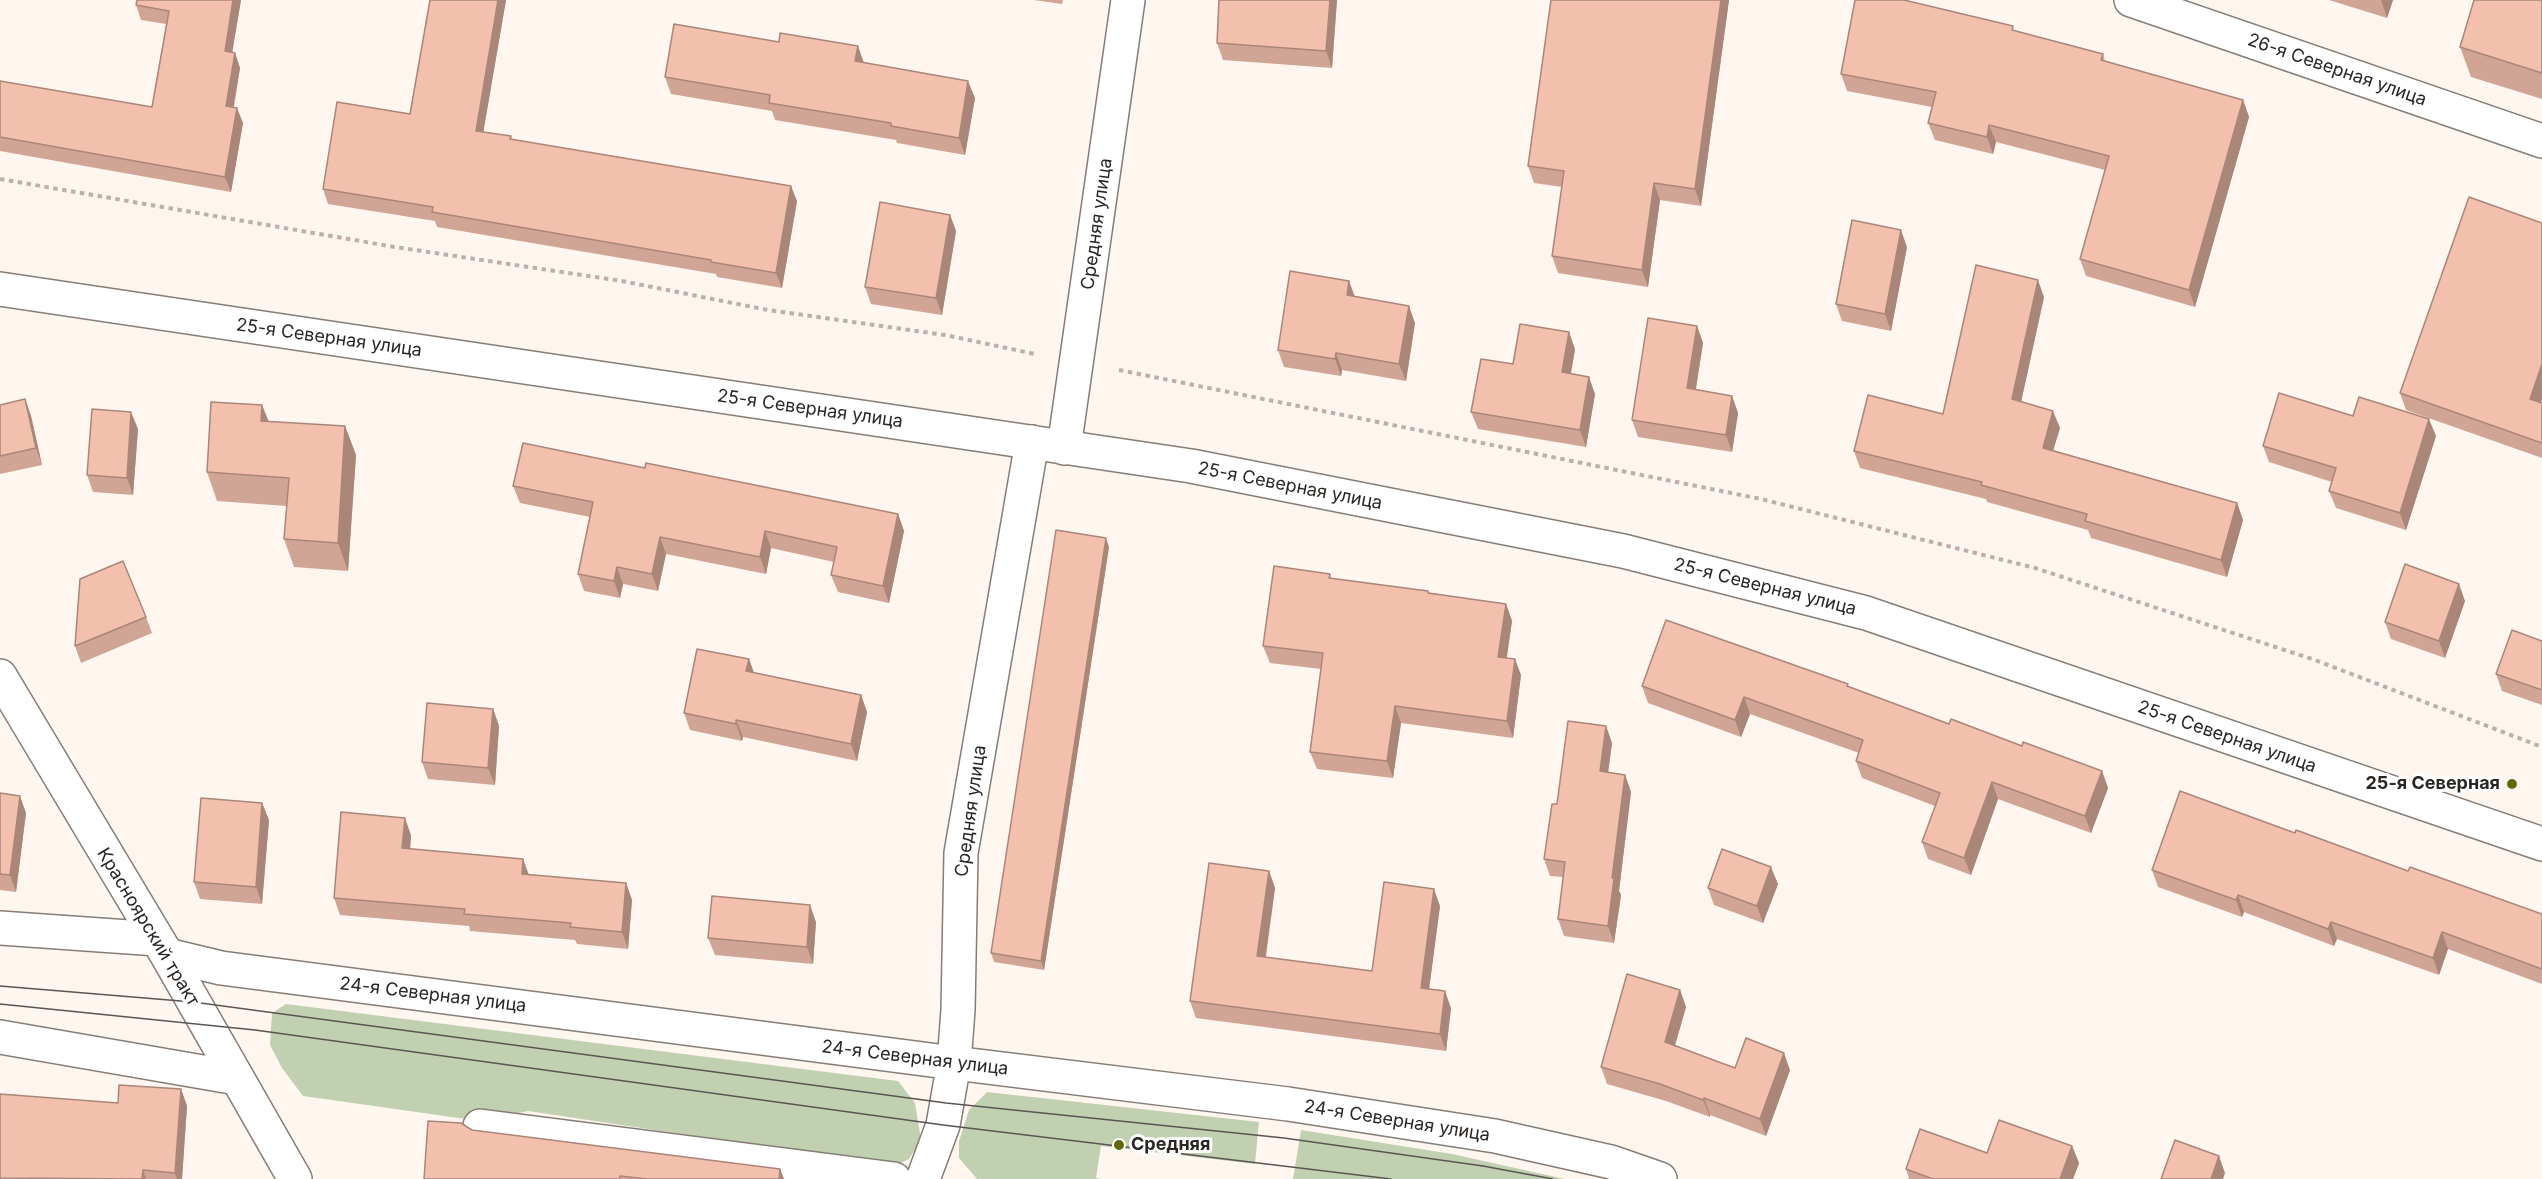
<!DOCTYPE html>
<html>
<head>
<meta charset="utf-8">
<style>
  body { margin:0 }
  canvas { display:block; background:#fff6f0 }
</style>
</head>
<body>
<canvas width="2542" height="1179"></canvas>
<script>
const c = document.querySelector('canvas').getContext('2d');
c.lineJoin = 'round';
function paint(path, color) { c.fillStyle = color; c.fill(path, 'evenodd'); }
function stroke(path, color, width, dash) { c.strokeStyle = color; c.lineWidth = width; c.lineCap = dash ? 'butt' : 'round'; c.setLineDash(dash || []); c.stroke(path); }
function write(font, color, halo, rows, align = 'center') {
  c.font = font + ' Inter,sans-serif'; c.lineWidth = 6; c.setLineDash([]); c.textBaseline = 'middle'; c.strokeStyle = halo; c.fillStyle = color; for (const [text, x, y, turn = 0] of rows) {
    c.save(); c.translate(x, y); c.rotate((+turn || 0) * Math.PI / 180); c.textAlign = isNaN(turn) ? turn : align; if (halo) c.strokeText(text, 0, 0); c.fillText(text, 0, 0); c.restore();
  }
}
paint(new Path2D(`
  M286,1004l612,77 17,22 6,37 -12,19 -14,7 -367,-55 -48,10 -177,-25 -21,-28 -12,-23 2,-32z
  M987,1092l272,30 -4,42 -154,-18 -5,32 7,1h-126l-18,-21v-17l10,-31z
  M1301,1130l151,24 113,25h-272z`), '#c2d0b2');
const minor = new Path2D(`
  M2131,0l411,141
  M1064,448l64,-448
  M0,928l157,11
  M0,1037l237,41
  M480,1126l414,53
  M923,1179l20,-54 11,-62 4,-53 3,-157 71,-411`);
const secondary = new Path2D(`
  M0,289l1191,177 432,85 243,62 676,231
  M0,676l167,279 128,224
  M167,955l54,13 733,95 334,41 207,32 116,26 49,17`);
stroke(minor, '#877d77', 36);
stroke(secondary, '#877d77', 36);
stroke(new Path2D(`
  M0,179l395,68 227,34 146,29 177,25 90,19
  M1119,370l642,129 274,69 280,92 227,87`), '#b9b2ac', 4, [4.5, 4.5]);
stroke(minor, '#fff', 33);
stroke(secondary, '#fff', 33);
stroke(new Path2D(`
  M0,986l193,16 753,101 338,35 199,28 70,13
  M0,1004l255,26 688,95 448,54`), '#5a5552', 1.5);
paint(new Path2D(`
  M137,0h104l-9,52 3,1 5,15 -6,39 9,16 -12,69 -231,-41v-70l152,26 14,-83 -25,-4 -5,-15z
  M430,0h76l-23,132 28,4 1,4 285,61 -15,87 -65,-11 -1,-3 -279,-47 -2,-6 -107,-17 -5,-15 87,-75z
  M1034,0h29l-1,4z
  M1337,0l-5,68 -109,-8 -6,-17z
  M1551,0h178l-28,206 -41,-6 -12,87 -90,-14 -6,-17 10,-69 -28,-4 -6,-17z
  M2329,0h64l-6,18z
  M2542,0v99l-71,-22 -11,-30z
  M2015,31l88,23 2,7 138,39 6,17 -54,190 -109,-31 -6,-17 25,-89 -109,-28 -3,12 -58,-14 -7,-17 4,-16 -85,-16 -6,-17z
  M863,62l112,36 -10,57 -68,-12 -1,-3 -121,-20 -3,-9 -101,-17 -6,-17z
  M950,215l6,16 -14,84 -71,-11 -6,-17z
  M2542,223v176l-1,4h1v55l-136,-48 -6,-17z
  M1907,247l-16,84 -49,-10 -6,-17z
  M1349,281l6,16 60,26 -9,58 -64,-11 -1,6 -57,-9 -6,-17z
  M2044,297l-23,105 39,26 -7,22 184,53 6,17 -16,57 -136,-39 -3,-8 -101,-28 -1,-3 -126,-31 -6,-17 89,-37z
  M1697,326l6,17 -7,47 36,6 6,17 -6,39 -94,-15 -6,-17z
  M1575,349l-4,25 24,20 -9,53 -108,-18 -7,-17 42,-48z
  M25,399l6,17 11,49 -42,9v-69z
  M262,405l7,17 76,4 11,29 -8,116 -54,-4 -10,-28 3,-33 -70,-5 -10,-29z
  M2353,416l83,20 -30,94 -70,-22 -7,-17 3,-9 -63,-20 -6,-16z
  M138,429l-5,66 -40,-3 -6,-17z
  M645,468l253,46 6,17 -15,72 -51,-11 -7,-17 3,-13 -63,-14 -5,26 -100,-20 -8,37 -35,-7 -3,14 -36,-7 -6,-17 12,-57 -70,-14 -7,-17z
  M1109,547l-65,423 -50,-8 -3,-9z
  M1330,574l1,4 175,26 6,17 -5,37 14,17 -8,63 -112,-15 -8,55 -76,-9 -7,-17 11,-83 -51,-6 -7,-17z
  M2465,601l-20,57 -54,-19 -6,-17z
  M146,617l6,16 -71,30 -6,-17z
  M2542,641v64l-40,-14 -6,-17z
  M749,659l5,14 107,22 6,17 -10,49 -114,-24 -1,4 -52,-11 -6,-17z
  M1642,686l207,1 100,37 153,47 6,17 -17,45 -93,-34 -27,76 -43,-16 -6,-17 13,-36 -73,-28 -6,-17 3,-8 -109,-39 -9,23 -93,-34z
  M493,709l6,17 -4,59 -67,-6 -6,-17z
  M1606,726l6,17 -4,29 17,3 6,17 -12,99 2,4 -7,48 -50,-7 -6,-17 5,-42 -13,-1 -6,-17 13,-55z
  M0,793l26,20 -10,79 -16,-2z
  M262,803l7,17 -7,84 -62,-5 -6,-17z
  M2295,833l113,38 134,43v70l-94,-35 -9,26 -102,-36 -3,7 -90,-34 -2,5 -84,-30 -6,-17z
  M411,835l-1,14 113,10 6,16 97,8 6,17 -4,49 -51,-5 -2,-4 -105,-9 -1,-5 -129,-11 -6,-17z
  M1269,871l6,17 -9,69 106,14 68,-65 -11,83 22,19 -5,43 -250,-33 -6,-17z
  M1778,884l-15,39 -49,-18 -6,-17z
  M816,922l-3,42 -98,-9 -7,-17z
  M1680,990l6,17 -11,38 60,23 55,2 -24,66 -56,-21v2l-44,-16 -59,-17 -6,-17z
  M181,1089l6,17 -5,73h-182v-85l118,9z
  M472,1130l308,39 4,10h-360z
  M2072,1146l7,17 -6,16h-164l-3,-10 81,-16z`), '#d1a595');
paint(new Path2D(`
  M233,0h8l-11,66 -5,-15z
  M498,0h8l-25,146 -5,-15z
  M1330,0h7l-5,68 -6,-17z
  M1721,0h8l-28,206 -6,-17z
  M2381,0h12l-6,18z
  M858,46l6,17 -9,-2z
  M235,53l5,15 -9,53 -5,-15z
  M968,81l7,17 -10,57 -6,-17z
  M2243,100l6,17 -54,190 -6,-17z
  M237,108l6,15 -12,69 -6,-15z
  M1989,125l7,17 -3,12 -6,-17z
  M1654,183l6,17 -12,87 -6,-17z
  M791,186l6,15 -15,87 -6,-15z
  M950,215l6,16 -14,84 -6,-17z
  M1901,230l6,17 -16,84 -6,-17z
  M2038,280l6,17 -26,119 -6,-17z
  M1349,281l6,17 -8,-3z
  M1409,306l6,17 -9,58 -7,-17z
  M1697,326l6,17 -10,62 -6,-17z
  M1569,332l6,17 -7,40 -6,-17z
  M1336,353l6,17 -1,6 -6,-17z
  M2542,364v35l-6,17 -6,-17z
  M1589,377l6,17 -9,53 -6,-17z
  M1732,396l6,17 -6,39 -6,-17z
  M25,399l6,17 11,49 -6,-17z
  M262,405l11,28 -12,-12z
  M2053,411l7,17 -11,36 -6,-16z
  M131,412l7,17 -5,66 -6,-17z
  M2429,419l7,17 -30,94 -6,-17z
  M345,426l11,29 -8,116 -10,-28z
  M2237,503l6,17 -16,57 -6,-17z
  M898,514l6,17 -15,72 -6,-17z
  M765,531l6,17 -5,26 -6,-17z
  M660,537l6,17 -8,37 -6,-17z
  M1106,538l3,9 -65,423 -3,-9z
  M617,567l6,17 -3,14 -6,-17z
  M2459,584l6,17 -20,57 -6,-17z
  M1506,604l6,17 -8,53 -6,-17z
  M749,659l6,17 -9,-5z
  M1515,659l6,16 -8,63 -6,-17z
  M861,695l6,17 -10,49 -6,-17z
  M1744,697l6,17 -9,23 -6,-17z
  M1395,706l6,17 -8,55 -6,-17z
  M493,709l6,17 -4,59 -7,-17z
  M736,720l7,17 -1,4 -6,-17z
  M1606,726l6,17 -6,45 -6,-17z
  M2102,771l6,17 -17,45 -6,-17z
  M1625,775l6,17 -12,99 2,4 -7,48 -6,-17 4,-48z
  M1992,782l6,17 -27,76 -7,-17z
  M20,796l6,17 -10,79 -6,-17z
  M262,803l7,17 -7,84 -6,-17z
  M405,818l6,17 -2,30 -7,-17z
  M523,859l6,17 -7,-2z
  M1771,867l7,17 -15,39 -6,-17z
  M1269,871l6,17 -12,85 -6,-17z
  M626,883l6,17 -4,49 -6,-17z
  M1434,889l6,17 -13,99 -6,-17z
  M2238,895l6,17 -2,5 -6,-17z
  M810,905l6,17 -3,42 -6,-17z
  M2331,922l6,17 -3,7 -6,-17z
  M2442,932l6,17 -9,26 -6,-17z
  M1680,990l6,17 -15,52 -6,-17z
  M1445,991l6,17 -5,43 -6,-17z
  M1784,1053l6,17 -24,66 -6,-17z
  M181,1089l6,17 -5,73h-5l-2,-6z
  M1704,1098l6,17v2l-7,-17z
  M2072,1146l7,17 -6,16h-13z
  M2219,1156l6,17 -2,6h-12z
  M780,1169l4,10h-5z
  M143,1170l3,9h-4z`), '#aa8679');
const building = new Path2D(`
  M137,0h96l-8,51 10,2 -9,53 11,2 -12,69 -225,-40v-56l152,26 17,-96 -33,-6z
  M430,0h68l-22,131 35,5 -1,3 281,47 -15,87 -65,-11v-2l-279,-48 1,-5 -110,-18 14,-87 73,12z
  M1219,0h111l-4,51 -109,-8z
  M1551,0h170l-26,189 -41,-6 -12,87 -90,-14 12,-85 -36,-5z
  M1855,0h49l109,26 -1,4 91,24 -2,6 142,40 -54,190 -109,-31 29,-103 -120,-31 -2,12 -59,-14 8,-31 -95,-18z
  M2474,0h68v73l-82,-26z
  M674,24l105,18 1,-9 78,13 -3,15 113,20 -9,57 -68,-12v-3l-122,-20 1,-8 -105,-18z
  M2469,197l73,26v141l-12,35 12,4v40l-142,-50z
  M880,202l70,13 -14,83 -71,-11z
  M1852,220l49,10 -16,84 -49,-10z
  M1976,265l62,15 -26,119 41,12 -10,37 194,55 -16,57 -136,-39 2,-7 -106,-29 1,-3 -128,-31 14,-56 75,19z
  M1290,271l59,10 -2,14 62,11 -10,58 -63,-11 -1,6 -57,-9z
  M1648,318l49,8 -10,62 45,8 -6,39 -94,-15z
  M1520,324l49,8 -7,40 27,5 -9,53 -109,-18 10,-53 32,5z
  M2279,393l74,23 6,-19 70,22 -29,94 -71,-22 7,-23 -73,-22z
  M25,399l11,49 -36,8v-51z
  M211,402l51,3 -1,16 84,5 -7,117 -54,-4 5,-61 -82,-6z
  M92,409l39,3 -4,66 -40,-3z
  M523,443l122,25 1,-5 252,51 -15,72 -52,-11 6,-28 -72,-16 -5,26 -100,-20 -8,37 -35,-7 -3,14 -36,-7 15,-72 -80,-16z
  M1056,530l50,8 -65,423 -50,-8z
  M123,561l23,56 -71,29 5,-67z
  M2405,564l54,20 -20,57 -54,-19z
  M1274,566l56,8 -1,4 99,13v2l78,11 -8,53 17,2 -8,62 -112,-15 -8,55 -77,-9 13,-99 -60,-7z
  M1666,620l182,64 -1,2 102,38 2,-5 71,27 1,-4 79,29 -17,45 -93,-34 -28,76 -42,-16 18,-49 -84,-32 7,-21 -119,-43 -9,23 -93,-34z
  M2512,630l30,11v49l-46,-16z
  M697,649l52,10 -3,12 115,24 -10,49 -115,-24v4l-52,-11z
  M427,703l66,6 -5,59 -66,-6z
  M1568,721l38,5 -6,45 25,4 -13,103h2l-6,48 -50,-7 7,-57 -21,-3 8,-55h5z
  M2180,791l115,42 1,-3 112,41 2,-4 132,47v55l-100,-37 -9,26 -102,-36 -3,7 -90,-34 -2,5 -84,-30z
  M0,793l20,3 -10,79 -10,-1z
  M201,798l61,5 -6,84 -62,-5z
  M341,812l64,6 -3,30 121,11 -1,15 104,9 -4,49 -52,-5 1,-4 -107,-9 1,-5 -131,-11z
  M1722,849l49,18 -14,39 -49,-18z
  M1209,863l60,8 -12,85 115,15 12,-89 50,7 -13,99 24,3 -5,43 -250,-33z
  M712,896l98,9 -3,42 -99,-9z
  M1627,974l53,16 -15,52 70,26 11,-30 38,15 -24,66 -56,-21 -1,2 -43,-16 -59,-17z
  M119,1085l62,4 -6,84 -32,-3 -1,9 -142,-1v-84l118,9z
  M1999,1120l73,26 -12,33h-127l-27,-10 14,-40 67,24z
  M428,1121l33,2 11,7 308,39 -1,10h-132l-27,-3 -1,3h-195z
  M2175,1140l44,16 -8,23h-50z`);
paint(building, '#f3c0ad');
stroke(building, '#aa8679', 1.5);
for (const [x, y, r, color] of [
  [2512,784,6,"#616808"],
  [1119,1145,6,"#616808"]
]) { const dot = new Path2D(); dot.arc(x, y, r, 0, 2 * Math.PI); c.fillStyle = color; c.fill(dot); stroke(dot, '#fff', 2); }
write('18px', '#2a2623', '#fff', [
  ["26-я Северная улица",2337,70,19],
  ["Средняя улица",1097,224,-82],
  ["25-я Северная улица",329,338,8],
  ["25-я Северная улица",810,409,8],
  ["25-я Северная улица",1290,486,11],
  ["25-я Северная улица",1765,587,14],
  ["25-я Северная улица",2227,737,19],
  ["Средняя улица",971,811,-82],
  ["Красноярский тракт",148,927,59],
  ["24-я Северная улица",433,995,7],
  ["24-я Северная улица",915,1058,7],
  ["24-я Северная улица",1397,1121,9]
]);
write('bold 18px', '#2a2623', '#fff', [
  ["25-я Северная",2500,784],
  ["Средняя",1131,1145,"left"]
], 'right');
</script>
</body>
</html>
